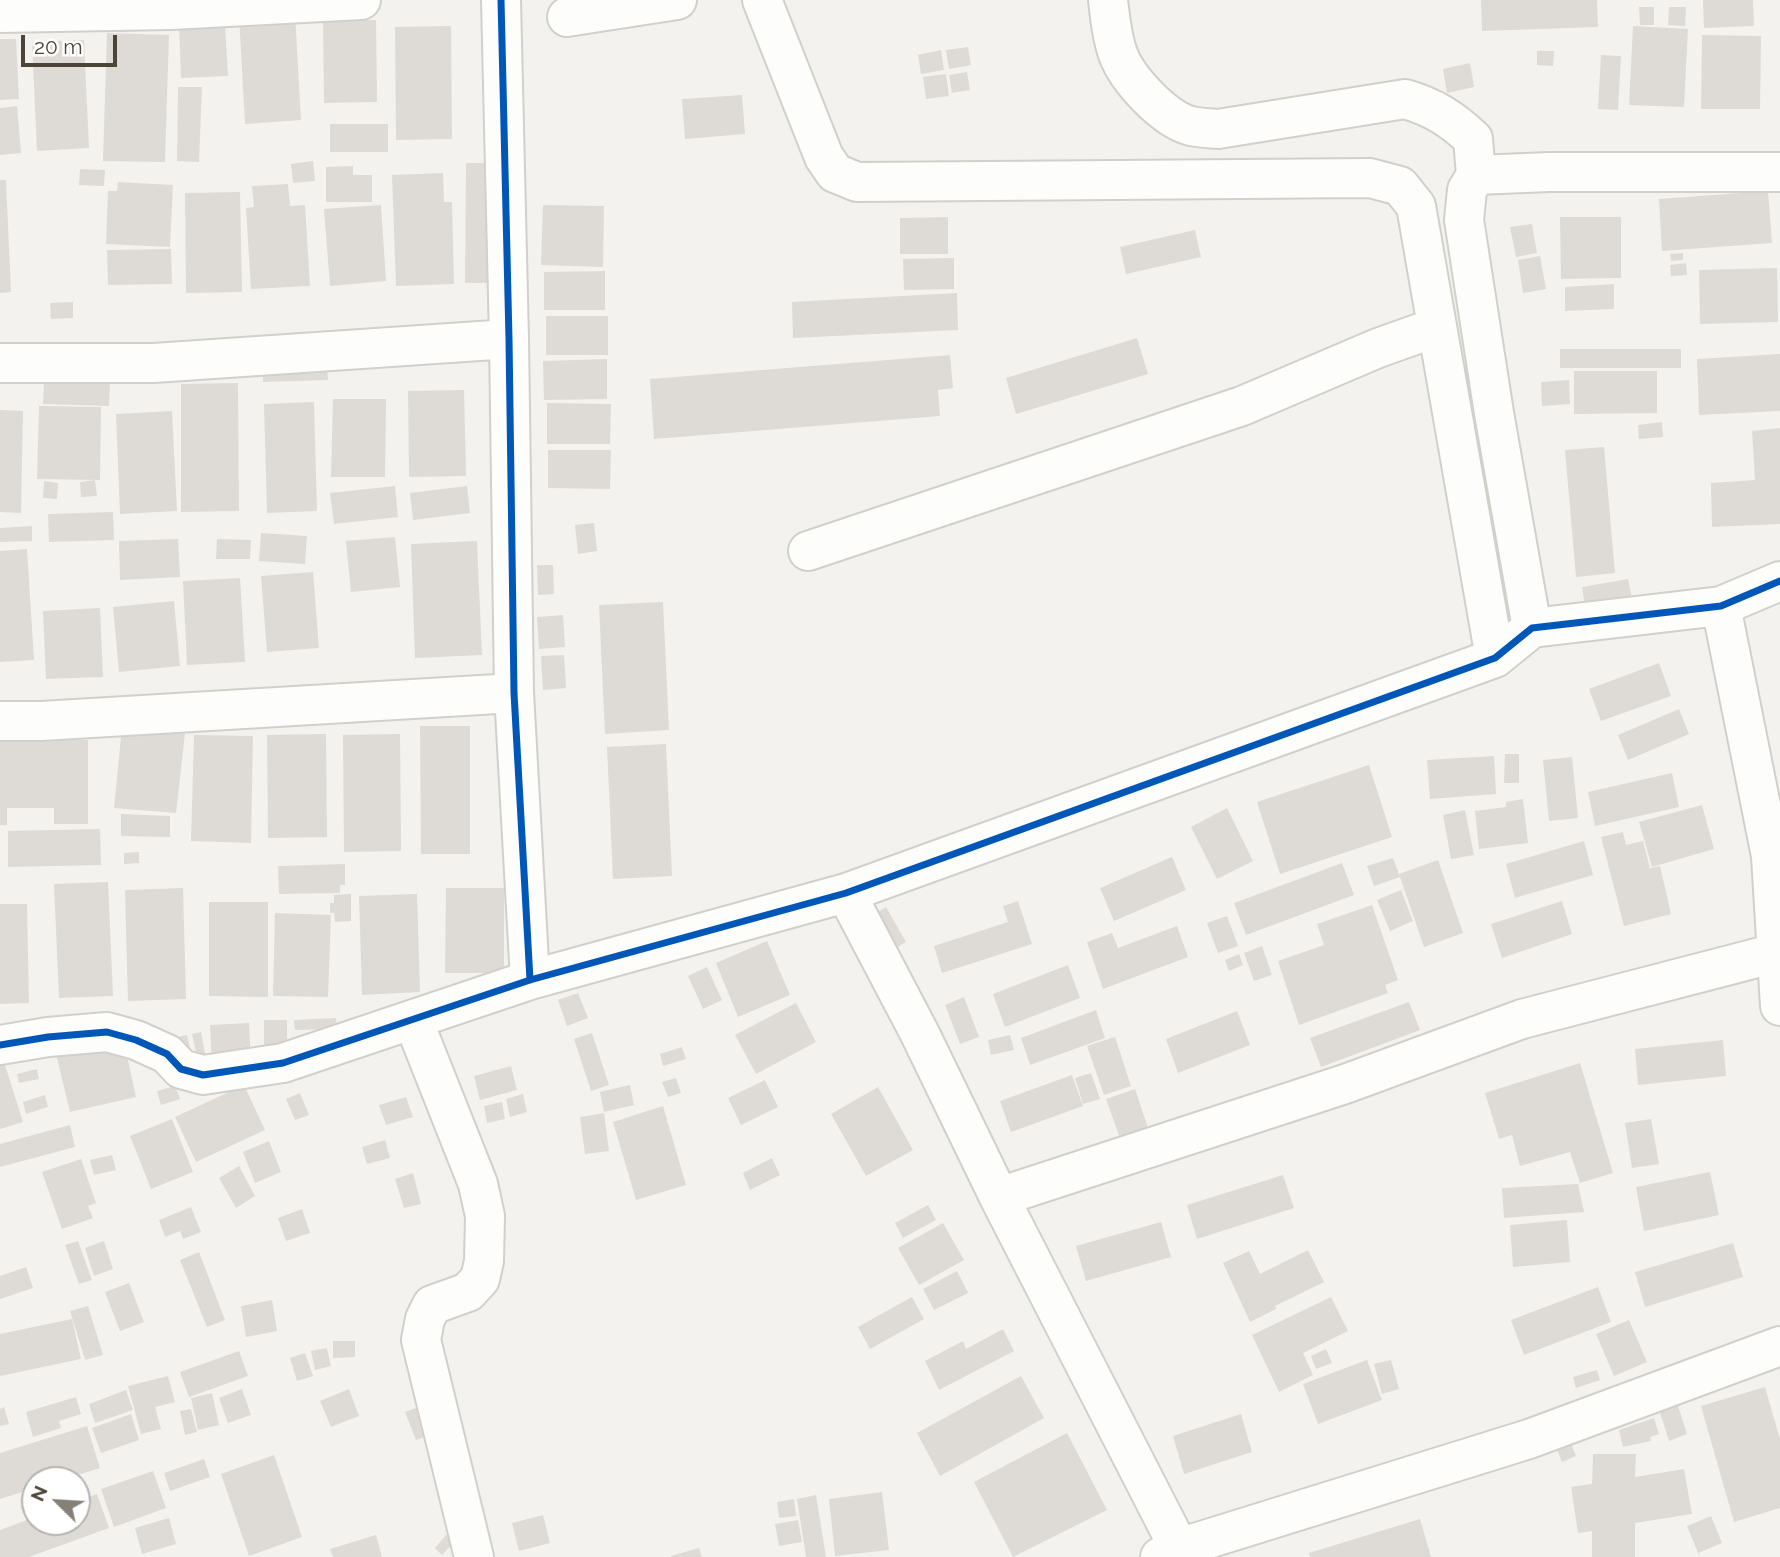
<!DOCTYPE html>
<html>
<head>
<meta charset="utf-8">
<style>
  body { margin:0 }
  #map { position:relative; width:1780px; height:1557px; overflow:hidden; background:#f4f2ee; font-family:Raleway,sans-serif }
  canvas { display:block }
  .north { position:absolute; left:21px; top:1466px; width:70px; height:70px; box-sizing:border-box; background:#fff; border:2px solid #b7b4b0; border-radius:50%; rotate:294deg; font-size:19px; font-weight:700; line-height:28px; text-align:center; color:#4b4439 }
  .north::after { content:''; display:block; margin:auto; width:24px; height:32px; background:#868178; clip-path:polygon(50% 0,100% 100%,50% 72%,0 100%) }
  .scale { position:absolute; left:21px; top:35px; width:96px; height:32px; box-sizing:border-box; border:4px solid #4b4439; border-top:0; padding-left:9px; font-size:21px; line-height:24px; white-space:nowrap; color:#4b4439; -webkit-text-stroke:5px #fff; paint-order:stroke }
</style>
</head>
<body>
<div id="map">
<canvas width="1780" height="1557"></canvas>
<div class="north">N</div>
<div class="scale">20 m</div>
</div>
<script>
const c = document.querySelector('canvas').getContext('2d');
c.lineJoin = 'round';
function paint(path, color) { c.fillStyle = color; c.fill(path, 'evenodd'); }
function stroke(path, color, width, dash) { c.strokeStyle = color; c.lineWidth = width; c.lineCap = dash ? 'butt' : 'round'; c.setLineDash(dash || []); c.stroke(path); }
paint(new Path2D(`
  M1481,0h116l1,27 -116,4z
  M1703,0h50l1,26 -50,2z
  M1639,7h15v18h-14z
  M1669,7h17l-1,19 -17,-1z
  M295,13l6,107 -56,4 -6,-108z
  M376,20l1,82 -53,1 -1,-82z
  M225,24l3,52 -47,2 -2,-52z
  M451,26l1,113 -56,1 -1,-113z
  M1633,26l55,3 -4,78 -55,-2z
  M107,33l62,2 -4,127 -62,-1z
  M1702,35l59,1 -1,73h-59z
  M0,39h16l3,60 -19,1z
  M84,40l5,108 -52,3 -5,-109z
  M968,47l3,18 -22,4 -3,-19z
  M941,50l3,20 -23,4 -3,-19z
  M1537,51h17l-1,15 -16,-1z
  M1601,55l20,1 -3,54 -20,-1z
  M1470,63l4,24 -27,6 -4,-24z
  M967,72l3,18 -18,3 -3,-18z
  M946,74l3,22 -23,3 -3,-22z
  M178,87h24l-3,75 -22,-1z
  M742,95l3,39 -60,5 -3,-40z
  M17,106l4,47 -21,2v-47z
  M330,124h58v28h-58z
  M313,161l2,20 -22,2 -2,-19z
  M466,163h23l-1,120h-23z
  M353,166v9h19v27h-46v-35z
  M80,169l25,1 -1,16 -25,-1z
  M443,173l1,29h8l2,82 -58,2 -4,-111z
  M0,180h6l5,112 -11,1z
  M118,182l55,3 -3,62 -64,-3 2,-53h9z
  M288,184l2,22 15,-1 5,81 -59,3 -5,-81 8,-1 -2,-21z
  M1768,191l4,52 -110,8 -3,-52z
  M240,192l2,100 -56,1 -1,-100z
  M381,205l5,76 -56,5 -6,-77z
  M543,205l61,1 -1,61 -62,-2z
  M948,217v37h-48v-36z
  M1560,217h61v61l-60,1z
  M1532,224l5,29 -21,4 -6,-30z
  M1195,230l6,27 -75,17 -6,-27z
  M171,249l1,35 -64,1 -1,-35z
  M1683,253v7l-12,1 -1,-7z
  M1540,256l6,33 -23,4 -5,-33z
  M954,258v31l-50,1 -1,-31z
  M1686,263l1,12 -16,1 -1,-11z
  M1777,268l1,54 -78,2 -1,-54z
  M605,271v39h-61v-38z
  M1614,284v25l-49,2v-24z
  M957,293l1,37 -165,8 -1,-36z
  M73,302v16l-22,1 -1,-16z
  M546,316h62v39h-62z
  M1137,338l11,36 -132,40 -10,-36z
  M1560,349h121v19h-121z
  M1780,354v57l-81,4 -2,-56z
  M950,355l3,33 -15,2 2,26 -286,23 -4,-60z
  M607,359v40l-63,1 -1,-39z
  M327,365l1,15 -65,2v-15z
  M1574,371h83v42l-83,1z
  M1569,380l1,24 -28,2 -1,-24z
  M44,382l66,1 -1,23 -66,-2z
  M238,383l1,128 -58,1v-128z
  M464,390l2,86 -57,1 -1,-86z
  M333,399h53l-1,78h-54z
  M314,402l3,109 -50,2 -3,-109z
  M547,403l64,1 -1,40h-63z
  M39,406l62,1 -1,73 -63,-1z
  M0,410l23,1 -2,102 -21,-1z
  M172,411l5,100 -57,3 -4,-100z
  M1662,422l1,15 -24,2 -1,-14z
  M1780,428v96l-68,3 -1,-44 44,-3 -3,-49z
  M1604,447l11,126 -39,4 -11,-127z
  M548,450h63l-1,39 -62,-1z
  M95,480l2,16 -16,1 -1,-15z
  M44,481l14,2 -1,16 -14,-1z
  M395,486l3,31 -64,7 -4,-31z
  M467,486l3,27 -57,7 -3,-27z
  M113,512l1,28 -65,2 -1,-28z
  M594,523l3,28 -19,3 -3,-29z
  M32,526v15l-32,1v-14z
  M261,533l46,3 -2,28 -46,-3z
  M395,537l5,50 -49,5 -5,-51z
  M178,539l2,38 -60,3 -1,-39z
  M217,539l34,1 -1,19h-34z
  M477,541l5,114 -67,3 -4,-114z
  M27,549l7,111 -34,2v-111z
  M537,565h16l1,29 -16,1z
  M313,572l6,76 -52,4 -6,-76z
  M240,578l5,84 -58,3 -4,-84z
  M1628,579l4,19 -47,8 -3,-19z
  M1519,593l4,15 -17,4 -4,-14z
  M174,601l6,65 -61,6 -6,-65z
  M663,602l6,128 -64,4 -6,-129z
  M100,608l3,69 -57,2 -3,-68z
  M563,615l2,32 -26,2 -2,-32z
  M564,655l2,33 -23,2 -2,-34z
  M1659,663l12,33 -70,25 -12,-32z
  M1679,709l10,25 -61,26 -10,-25z
  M420,726h50v128h-49z
  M122,727l63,6 -9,80 -62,-5z
  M326,734l1,103 -59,1 -1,-103z
  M400,734l1,117 -57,1 -1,-117z
  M194,735l59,1 -2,107 -60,-2z
  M0,740h88v84h-34v-16h-47v17h-7z
  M666,744l6,132 -59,3 -6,-132z
  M1505,754h14v29h-15z
  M1494,756l2,38 -66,5 -3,-39z
  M1572,757l6,61 -29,3 -6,-61z
  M1369,765l23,72 -112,37 -23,-72z
  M1672,773l7,34 -84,19 -7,-34z
  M1523,799l5,44 -49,6 -4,-38 31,-4v-5z
  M1702,805l12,44 -62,18 -13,-45z
  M1227,808l26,53 -36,18 -26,-52z
  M1465,810l9,45 -23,4 -8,-44z
  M121,814l49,2v21l-49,-1z
  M100,829l1,36 -93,2v-36z
  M1623,832l3,13 17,-4 7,27 -3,1 13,-3 11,48 -47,12 -23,-89z
  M1584,841l9,34 -78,23 -9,-34z
  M139,852v11l-15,1v-11z
  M1172,857l14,33 -72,31 -14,-33z
  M1393,858l6,16 39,-14 25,73 -39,14 -24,-70 -26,9 -7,-20z
  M1342,863l12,32 -108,40 -12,-32z
  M345,864v21h-5v8l-61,1 -1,-28z
  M108,882l5,114 -54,2 -5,-114z
  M183,888l3,111 -58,2 -3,-111z
  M446,888h58v85h-59z
  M1401,890l12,31 -23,10 -13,-31z
  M351,894v27l-16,1 -1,-9h-4v-10h4v-8z
  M417,894l3,98 -58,3 -3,-99z
  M1018,901l14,43 -90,29 -8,-27 74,-24 -5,-16z
  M1562,901l10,33 -70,24 -11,-34z
  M209,902h59v95l-59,-1z
  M0,904h27l2,99 -29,1z
  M1372,905l26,75 -13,5 3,8 -89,32 -21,-64 46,-16 -7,-21z
  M886,907l20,35 -15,9 -20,-34z
  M275,913l56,2 -3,82 -55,-1z
  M1227,916l11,30 -20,7 -11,-30z
  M1177,926l11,31 -85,32 -16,-47 25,-9 6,15z
  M767,941l23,54 -52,22 -22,-54z
  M1262,946l10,29 -18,6 -10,-28z
  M1239,954l4,11 -14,6 -4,-11z
  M1068,965l12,33 -75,29 -12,-33z
  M707,967l15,33 -19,9 -15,-33z
  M578,993l10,25 -21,8 -9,-26z
  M964,997l15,40 -19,7 -15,-39z
  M1409,1002l11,28 -99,37 -11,-29z
  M796,1003l20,39 -60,32 -21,-39z
  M1096,1010l9,28 -75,27 -9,-27z
  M1237,1011l13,34 -72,28 -12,-34z
  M336,1018l1,11 -42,1 -1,-10z
  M264,1020h23v26h-23z
  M249,1023l2,38 -39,2 -2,-38z
  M201,1032l5,27 -8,2 -6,-27z
  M592,1033l17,52 -18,6 -17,-52z
  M187,1035l3,14 -10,2 -2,-14z
  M1010,1035l4,15 -23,5 -3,-15z
  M1115,1037l16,49 -27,9 -17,-49z
  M123,1038l13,59 -66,15 -14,-58z
  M1723,1040l3,36 -88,9 -3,-36z
  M682,1047l4,12 -23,7 -3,-12z
  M1580,1063l33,110 -33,10 -10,-31 -50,14 -8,-31 -13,4 -14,-46z
  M5,1065l18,57 -23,7v-63z
  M511,1066l6,24 -37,10 -6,-24z
  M37,1069l2,10 -20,4 -2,-9z
  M1091,1073l9,26 -17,5 -8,-26z
  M1072,1075l11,31 -72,26 -11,-31z
  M676,1078l5,15 -13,4 -6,-15z
  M765,1080l13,27 -37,18 -13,-27z
  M244,1085l21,45 -69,32 -21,-45z
  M630,1085l4,20 -30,7 -4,-20z
  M175,1086l5,13 -19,6 -4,-14z
  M878,1087l35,63 -47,26 -35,-62z
  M1135,1089l13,39 -28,10 -14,-39z
  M300,1093l9,22 -14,5 -9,-21z
  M523,1094l4,18 -17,5 -4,-18z
  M45,1095l3,12 -22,7 -3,-12z
  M406,1097l7,20 -27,8 -7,-20z
  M502,1102l3,17 -18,4 -3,-17z
  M663,1106l23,79 -50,15 -23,-78z
  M604,1113l5,38 -24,3 -5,-37z
  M172,1119l21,53 -42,17 -21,-53z
  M1651,1119l8,45 -27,4 -7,-45z
  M70,1125l5,22 -75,20v-23z
  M385,1140l5,18 -23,6 -5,-17z
  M269,1141l12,31 -26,11 -12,-31z
  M112,1155l4,15 -22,5 -4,-15z
  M772,1158l8,17 -30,15 -7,-17z
  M81,1159l15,44 -8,3 5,12 -31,11 -20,-57z
  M239,1166l16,30 -19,12 -17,-30z
  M1710,1172l9,43 -75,16 -8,-44z
  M413,1173l8,31 -17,4 -9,-29z
  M1283,1175l11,33 -97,31 -10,-34z
  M1578,1184l6,28 -80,6 -2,-30z
  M928,1205l8,15 -33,18 -8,-15z
  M191,1207l10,25 -18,7 -3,-8 -15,6 -6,-17z
  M302,1209l8,24 -24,8 -8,-23z
  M1567,1220l3,42 -57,5 -3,-42z
  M1161,1222l10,35 -85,24 -10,-35z
  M943,1223l21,37 -45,25 -21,-37z
  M78,1241l14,39 -13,4 -14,-39z
  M104,1241l9,28 -19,7 -9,-28z
  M1733,1243l10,34 -98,30 -10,-35z
  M1308,1250l16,32 -49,24 1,3 -26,13 -27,-59 26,-12 11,23z
  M199,1252l26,68 -18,7 -27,-67z
  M26,1267l7,21 -33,11v-23z
  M957,1271l11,22 -34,17 -11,-21z
  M129,1283l15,39 -24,9 -15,-39z
  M1598,1287l13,35 -87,33 -13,-35z
  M912,1297l12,22 -54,30 -12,-22z
  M1331,1297l17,34 -45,22 10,22 -34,17 -27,-57z
  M272,1300l5,31 -31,6 -5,-31z
  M88,1306l15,49 -18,5 -15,-49z
  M72,1319l9,40 -81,17v-42z
  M1629,1320l18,42 -33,14 -18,-42z
  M1003,1329l11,22 -75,39 -14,-29 38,-20 3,8z
  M333,1341h22v16l-22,1z
  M327,1348l4,18 -16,4 -4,-19z
  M1326,1349l6,14 -16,6 -5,-13z
  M239,1351l9,25 -59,21 -9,-25z
  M305,1353l8,23 -16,5 -7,-23z
  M1367,1360l15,40 -64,24 -15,-40z
  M1391,1360l8,29 -17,5 -8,-30z
  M1597,1370l3,10 -24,8 -3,-11z
  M168,1376l7,26 -20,5 6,22 -20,5 -13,-48z
  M1021,1376l23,42 -104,58 -23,-43z
  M1765,1387l15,52v69l-46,14 -33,-116z
  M242,1389l9,26 -23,8 -9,-25z
  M349,1389l10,27 -28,11 -11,-26z
  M126,1390l7,20 -38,13 -6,-19z
  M212,1393l7,32 -21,5 -7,-32z
  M76,1397l5,17 -22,7 2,7 -28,9 -7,-25z
  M1677,1403l10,31 -18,7 -10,-32z
  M4,1407l5,17 -9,2v-17z
  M419,1407l11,28 -14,5 -11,-28z
  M191,1409l6,23 -12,3 -5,-24z
  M131,1414l8,26 -38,13 -9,-25z
  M1241,1414l11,38 -68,22 -11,-38z
  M1654,1418l5,16 -9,3 1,4 -28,6 -4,-17z
  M87,1426l13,42 -38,12h-27v8l-35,11v-46z
  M1067,1433l40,77 -94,47 -39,-75z
  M1570,1441l6,15 -14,6 -6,-15z
  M1593,1454h43l-1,23 49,-8 8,45 -57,9v34h-43v-26l-14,2 -7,-46 21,-3z
  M274,1455l28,82 -53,19 -28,-82z
  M204,1459l6,18 -40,14 -6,-18z
  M153,1471l13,37 -52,19 -13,-38z
  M882,1492l7,58 -54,6 -6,-57z
  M97,1494l12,34 -80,29h-29v-27l35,-13v5h42v-20z
  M816,1495l10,62h-20l-9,-58z
  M794,1499l2,17 -17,2 -2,-16z
  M543,1515l7,28 -31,8 -7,-28z
  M1711,1516l11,27 -24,10 -11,-27z
  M169,1518l7,26 -34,10 -7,-26z
  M1420,1519l11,38h-121l-1,-4z
  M798,1520l4,22 -23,4 -4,-22z
  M376,1535l6,22h-49l-3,-8z
  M446,1535l8,7 -12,13 -7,-7z
  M699,1548l3,9h-31v-1z`), '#dedbd6');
const minor = new Path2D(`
  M501,0l8,339 5,354 16,287
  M762,0l62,157 11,16 22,9 513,-4 30,8 16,20 79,452
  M1108,0c2,18 4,37 10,54 9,25 46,65 73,72 8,2 19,2 27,3l187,-30c28,8 47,20 68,40l3,36 -9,15 -3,30 30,193 38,215
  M0,13l171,-3 190,-10
  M567,17l110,-17
  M1476,175l73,-3h231
  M0,363h154l355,-24
  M808,551l434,-145 136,-58 59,-21
  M1721,606l50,250 9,150
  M0,721h41l473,-28
  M846,893l74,141 79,163 180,351
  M413,1020l65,164 7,32 -1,45 -4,18 -12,13 -36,13 -7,14 -4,21 53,217
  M0,1045l48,-8 59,-5 29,8 31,14 14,15 22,6 80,-12 247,-83 316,-87 649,-235 37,-30 189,-22 59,-25
  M999,1197l346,-113 177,-65 254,-66
  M1160,1557l19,-9 350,-109 251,-93`);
stroke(minor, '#d2d0cb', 42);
stroke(minor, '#fdfdfc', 38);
stroke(new Path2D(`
  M501,0l8,339 5,354 16,287
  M0,1045l48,-8 59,-5 29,8 31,14 14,15 22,6 80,-12 247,-83 316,-87 649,-235 37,-30 189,-22 59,-25`), '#0057b8', 7);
</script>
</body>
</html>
